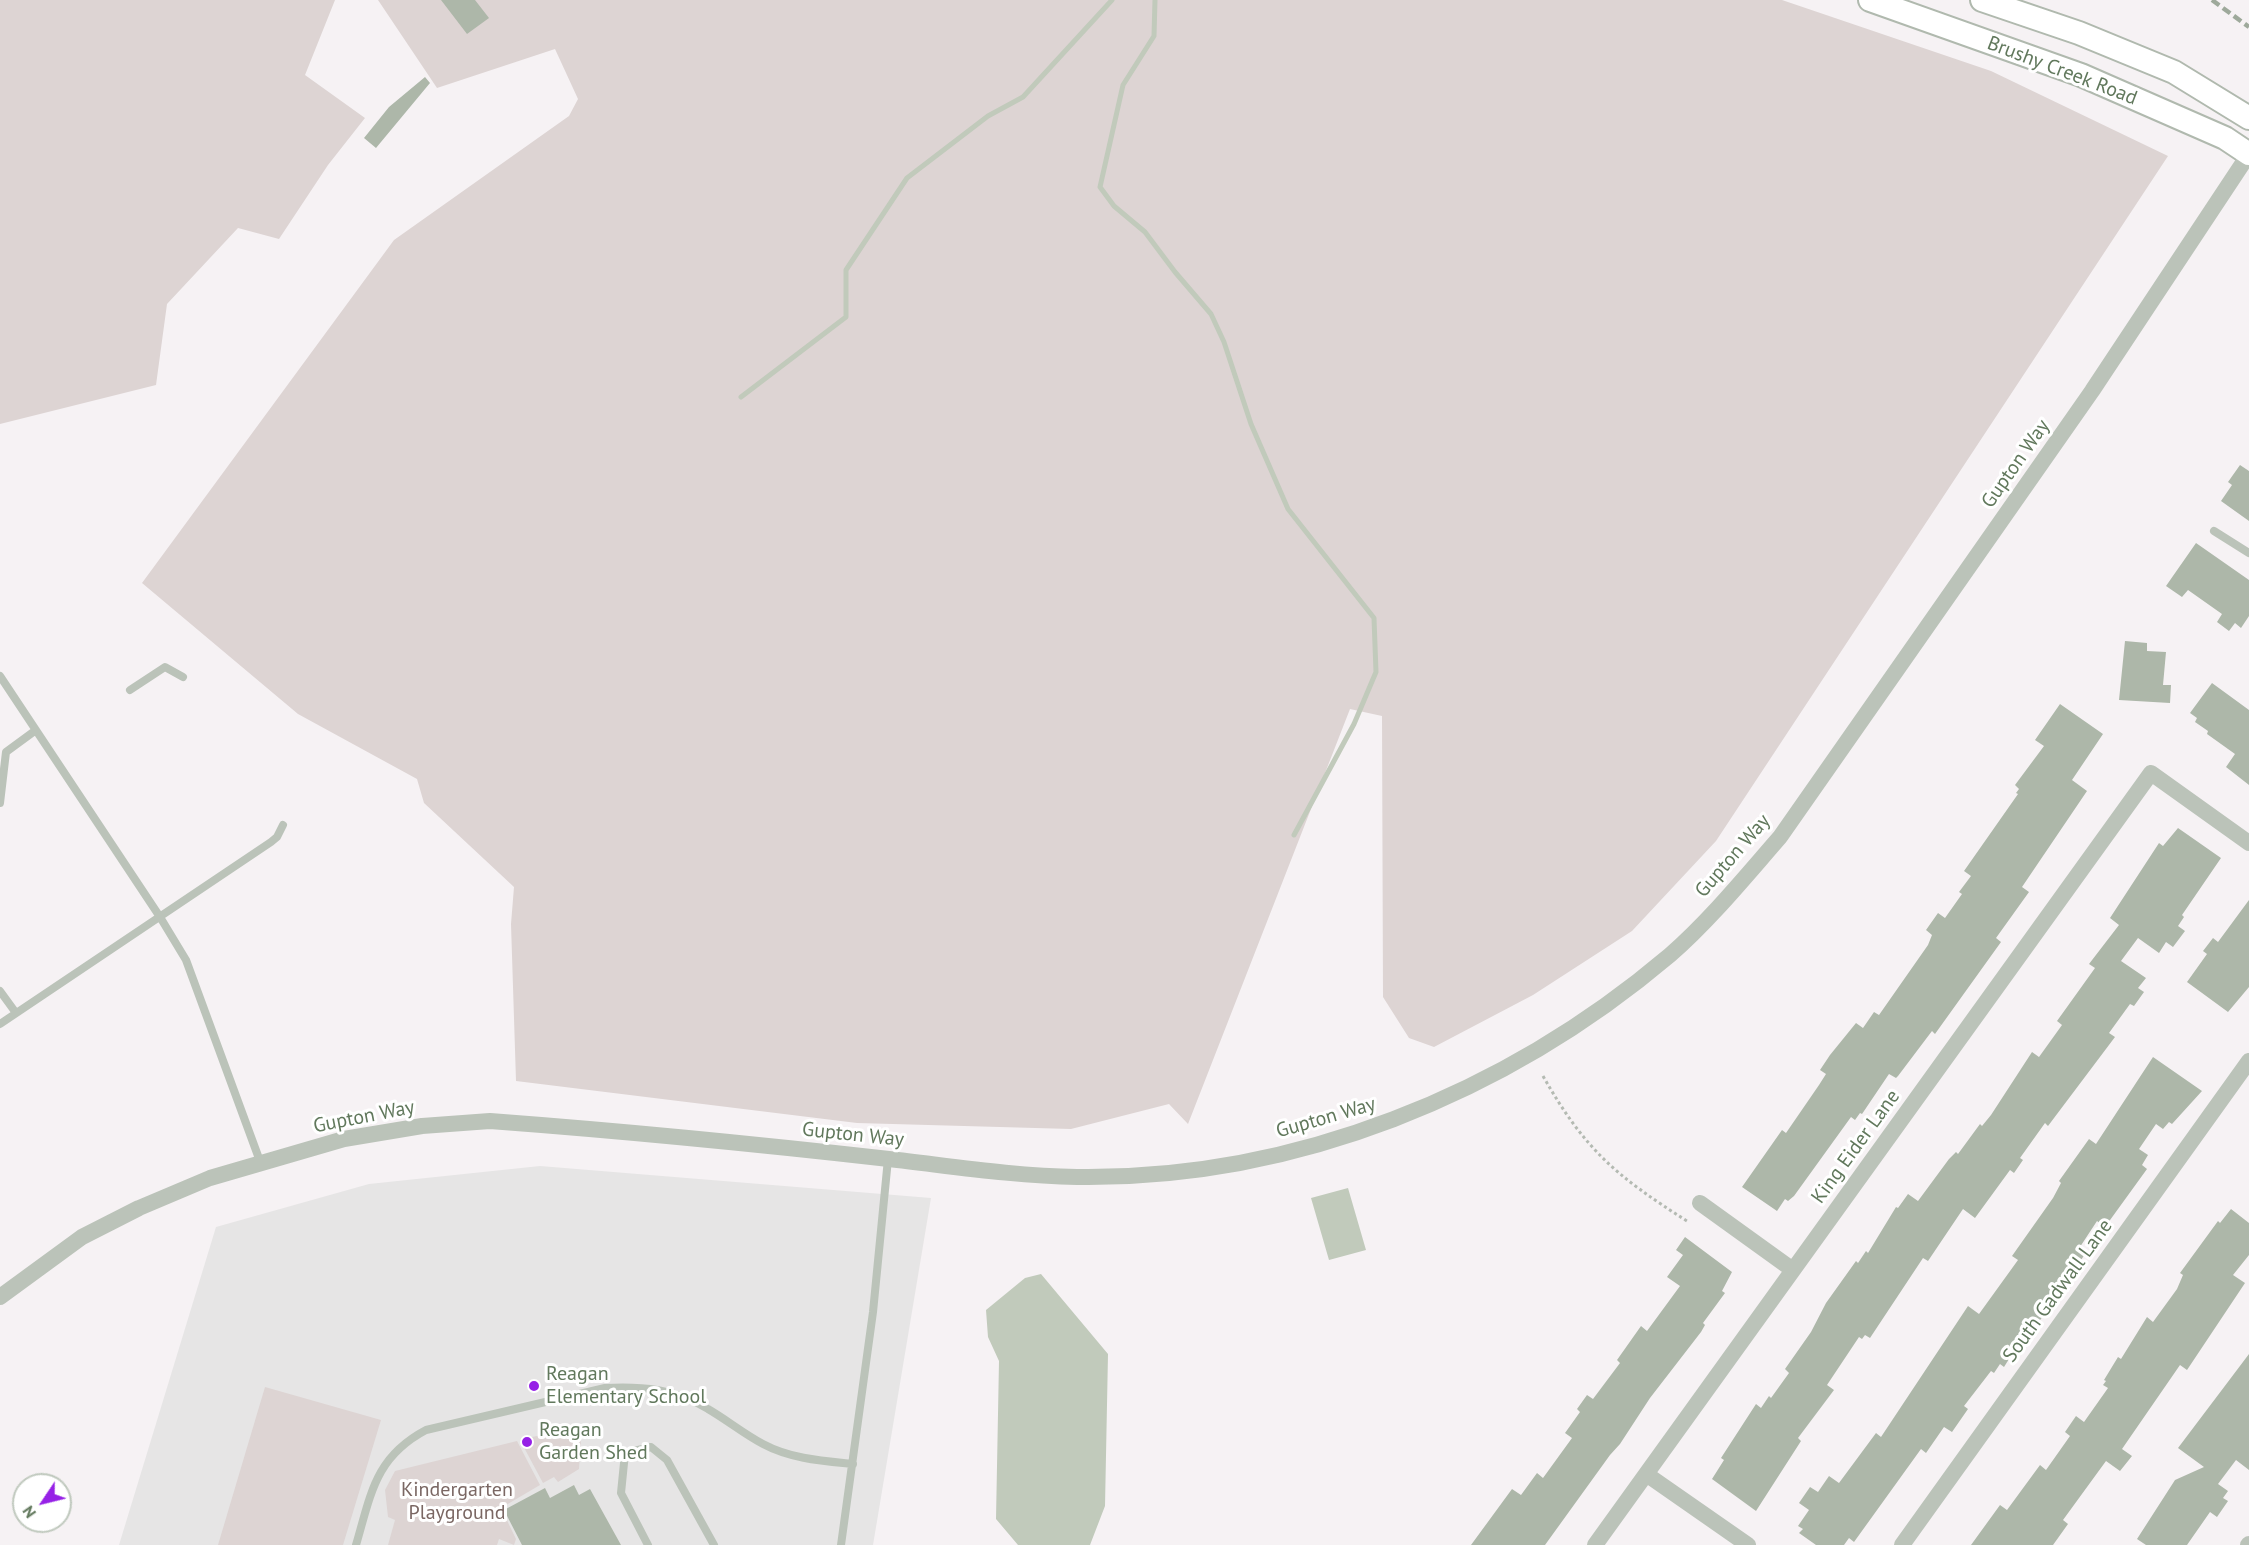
<!DOCTYPE html>
<html>
<head>
<meta charset="utf-8">
<style>
  body { margin:0 }
  #map { position:relative; width:2249px; height:1545px; overflow:hidden; background:#f6f2f4; font-family:"PT Sans",sans-serif }
  canvas { display:block }
  .north { position:absolute; left:12px; top:1473px; width:60px; height:60px; box-sizing:border-box; background:#fff; border:2px solid #c0c9be; border-radius:50%; rotate:235deg; font-size:16px; font-weight:700; line-height:24px; text-align:center; color:#61785c }
  .north::after { content:''; display:block; margin:auto; width:21px; height:27px; background:#9621e6; clip-path:polygon(50% 0,100% 100%,50% 72%,0 100%) }
</style>
</head>
<body>
<div id="map">
<canvas width="2249" height="1545"></canvas>
<div class="north">N</div>
</div>
<script>
const c = document.querySelector('canvas').getContext('2d');
c.lineJoin = 'round';
function paint(path, color) { c.fillStyle = color; c.fill(path, 'evenodd'); }
function stroke(path, color, width, dash) { c.strokeStyle = color; c.lineWidth = width; c.lineCap = dash ? 'butt' : 'round'; c.setLineDash(dash || []); c.stroke(path); }
function write(font, color, halo, rows, align = 'center') {
  c.font = font + ' "PT Sans",sans-serif'; c.lineWidth = 6; c.setLineDash([]); c.textBaseline = 'middle'; c.strokeStyle = halo; c.fillStyle = color; for (const [text, x, y, turn = 0] of rows) {
    c.save(); c.translate(x, y); c.rotate((+turn || 0) * Math.PI / 180); c.textAlign = isNaN(turn) ? turn : align; if (halo) c.strokeText(text, 0, 0); c.fillText(text, 0, 0); c.restore();
  }
}
paint(new Path2D(`
  M540,1166l391,32 -58,347h-754l97,-318 153,-43z`), '#e6e5e5');
paint(new Path2D(`
  M0,0h335l-30,75 60,43 -37,47 -49,74 -41,-11 -71,76 -11,81 -156,39z
  M378,0h1404l209,71 177,85 -452,685 -84,90 -99,64 -99,52 -25,-9 -26,-41 -1,-281 -32,-7 -162,415 -19,-20 -98,25 -214,-6 -341,-42 -5,-157 3,-37 -90,-84 -7,-24 -119,-65 -156,-131 252,-343 175,-124 9,-17 -23,-50 -118,39z
  M265,1387l116,33 -38,125h-125z
  M582,1425l-3,44 -21,13 -4,-5 -11,6 -23,-43z
  M517,1441l23,44 -39,23 15,31 -2,6 -15,-6 -2,6h-109l7,-25 -7,-3 -3,-27 10,-19z`), '#ddd4d3');
paint(new Path2D(`
  M1348,1188l18,62 -37,10 -18,-62z
  M1041,1274l67,80 -3,152 -15,39h-72l-22,-26 3,-158 -11,-24 -2,-27 39,-32z`), '#c1cabb');
stroke(new Path2D(`
  M1155,0l-1,36 -31,49 -23,102 14,19 31,26 30,40 36,42 13,28 27,82 37,85 86,109 2,54 -22,52 -60,111
  M741,397l105,-80v-47l61,-92 81,-62 35,-19 89,-97`), '#c1cabb', 5);
paint(new Path2D(`
  M441,0h34l14,18 -22,16z
  M425,77l5,6 -54,65 -12,-10 25,-31z
  M2240,465l9,6v50l-28,-20 11,-16 -4,-3z
  M2196,543l53,37v36l-8,12 -6,-5 -6,8 -12,-9 5,-8 -34,-24 -6,7 -16,-11z
  M2125,641l22,2v8l19,1 -3,33h8l-1,18 -51,-3z
  M2212,683l37,27v75l-23,-18 9,-13 -28,-20 1,-3 -13,-9 2,-4 -7,-5z
  M2060,704l43,30 -31,46 15,11 -65,96 7,5 -33,46 5,4 -61,85 -5,7 -3,-3 -34,45 -2,2 -7,-4 -27,40 -2,-1 -5,7 -4,-3 -57,79 -6,5 -3,-2 -8,12 -35,-24 40,-57 4,3 33,-48 7,-11 -6,-4 10,-15 26,-32 7,5 11,-16 5,3 49,-70 4,-10 -6,-5 12,-17 7,5 17,-24 -3,-2 12,-16 -7,-5 54,-77 -2,-1 3,-4 -4,-4 29,-39 -9,-6z
  M2178,828l43,30 -39,57 2,2 -6,9 7,5 -12,16 -7,-5 -7,11 -21,-15 -17,23 25,17 -8,10 6,4 -10,14 -4,-2 -21,29 6,4 -67,89 -3,-3 -25,35 3,2 -9,13 -4,-3 -35,48 -12,-9 -35,52 -5,-3 -53,80 -5,-3 -3,4 -3,-2 -32,48 7,5 -36,48 3,3 -45,70 -44,-32 12,-19 -3,-2 35,-54 5,4 8,-12 2,2 18,-25 -4,-4 26,-37 15,-29 30,-42 2,2 8,-12 2,2 28,-46 2,1 10,-14 10,7 31,-42 7,-7 2,2 22,-30 2,2 9,-11 41,-63 7,5 23,-32 -5,-4 38,-53 -6,-4 30,-39 -9,-7 49,-75 4,3z
  M2249,900v87l-21,25 -41,-30 20,-28 -4,-3 10,-13 5,4z
  M2153,1057l49,34 -30,33 -3,-2 -6,7 -7,-5 -17,25 9,6 -6,10 5,4 -42,58 -8,-6 -19,29 7,4 -24,36 -4,-3 -19,26 5,3 -32,45 -2,-2 -5,8 -4,-3 -6,9 -3,-2 -27,35 4,3 -16,23 -8,-5 -18,26 -5,-4 -67,93 -5,-4 -5,7h-28l-17,-12 4,-4 -5,-3 11,-16 -10,-7 11,-16 8,5 11,-16 10,7 37,-50 5,4 87,-131 11,8 39,-54 -6,-4 41,-58 8,-15 -2,-2 30,-42 7,5z
  M2231,1209l18,14v32l-16,20 12,8 -58,87 -7,-5 -58,84 10,7 -12,15 -14,-10 -43,59 5,4 -15,21h-82l29,-40 7,5 33,-45 6,5 24,-34 -5,-4 11,-16 8,6 24,-34 -5,-3 3,-4 -2,-1 14,-23 3,2 26,-42 6,5 24,-33 6,-14 -3,-2 38,-52 2,2z
  M1685,1237l47,35 -10,19 3,2 -22,30 2,2 -4,7 -51,66 -30,46 -10,11 -65,90h-74l41,-56 9,6 16,-22 6,5 29,-40 -7,-5 15,-21 -3,-3 10,-14 6,4 27,-36 -3,-3 24,-34 6,5 33,-45 -13,-9 16,-22 -7,-5z
  M2249,1354v116l-13,-10 -18,24 10,7 -5,7 5,3 -11,16 -7,-5 -23,33h-41l-9,-6 38,-59 29,-13 -26,-19z
  M574,1485l5,10 11,-6 31,56h-99l-18,-35 41,-22 5,10z`), '#adb7a9');
const secondary = new Path2D(`
  M1870,0l211,75 144,63 24,16
  M1982,0l97,33 95,39 75,46`);
stroke(secondary, '#b0b9ae', 26);
stroke(new Path2D(`
  M1543,1076c42,74 73,100 144,145`), '#b4bab2', 3, [3, 3]);
stroke(new Path2D(`
  M2214,531l35,22
  M0,676l160,241 26,43 75,204
  M130,690l35,-23 18,10
  M0,803l6,-51 30,-22
  M0,991l16,22
  M0,1024l271,-182 6,-5 6,-12
  M356,1545c15,-51 19,-88 70,-115l179,-42c36,-2 72,1 103,21 19,11 36,25 55,35 28,15 60,17 90,20
  M648,1545l-27,-52 4,-40 26,-6 16,13 47,85
  M841,1545l32,-233 15,-153`), '#bbc3b9', 8);
stroke(new Path2D(`
  M1700,1203l93,67
  M0,1297l82,-60 57,-29 71,-30 134,-39 78,-13 68,-5c133,10 266,23 399,38 62,7 125,17 188,18 217,3 429,-83 593,-222 40,-35 75,-78 110,-118l312,-446 157,-237
  M1646,1474l102,71
  M1595,1545l556,-772 98,70
  M1902,1545l347,-484
  M2248,1545l1,-1`), '#bbc3b9', 16);
stroke(secondary, '#fff', 22);
stroke(new Path2D(`
  M2212,0l37,27`), '#9ea99b', 4.5, [9, 4.5]);
for (const [x, y, r, color] of [
  [534,1386,6,"#9621e6"],
  [527,1442,6,"#9621e6"]
]) { const dot = new Path2D(); dot.arc(x, y, r, 0, 2 * Math.PI); c.fillStyle = color; c.fill(dot); stroke(dot, '#fff', 2); }
write('20px', '#61785c', '#fff', [
  ["Brushy Creek Road",2062,71,21],
  ["Gupton Way",2016,464,-55],
  ["Gupton Way",1733,856,-49],
  ["Gupton Way",364,1117,-11],
  ["Gupton Way",1326,1118,-16],
  ["Gupton Way",853,1135,6],
  ["King Eider Lane",1856,1147,-54],
  ["South Gadwall Lane",2058,1291,-54]
]);
write('20px', '#61785c', '#fff', [
  ["Reagan",546,1374],
  ["Elementary School",546,1397],
  ["Reagan",539,1430],
  ["Garden Shed",539,1453]
], 'left');
write('20px', '#7a6763', '#fff', [
  ["Kindergarten",457,1490],
  ["Playground",457,1513]
]);
</script>
</body>
</html>
